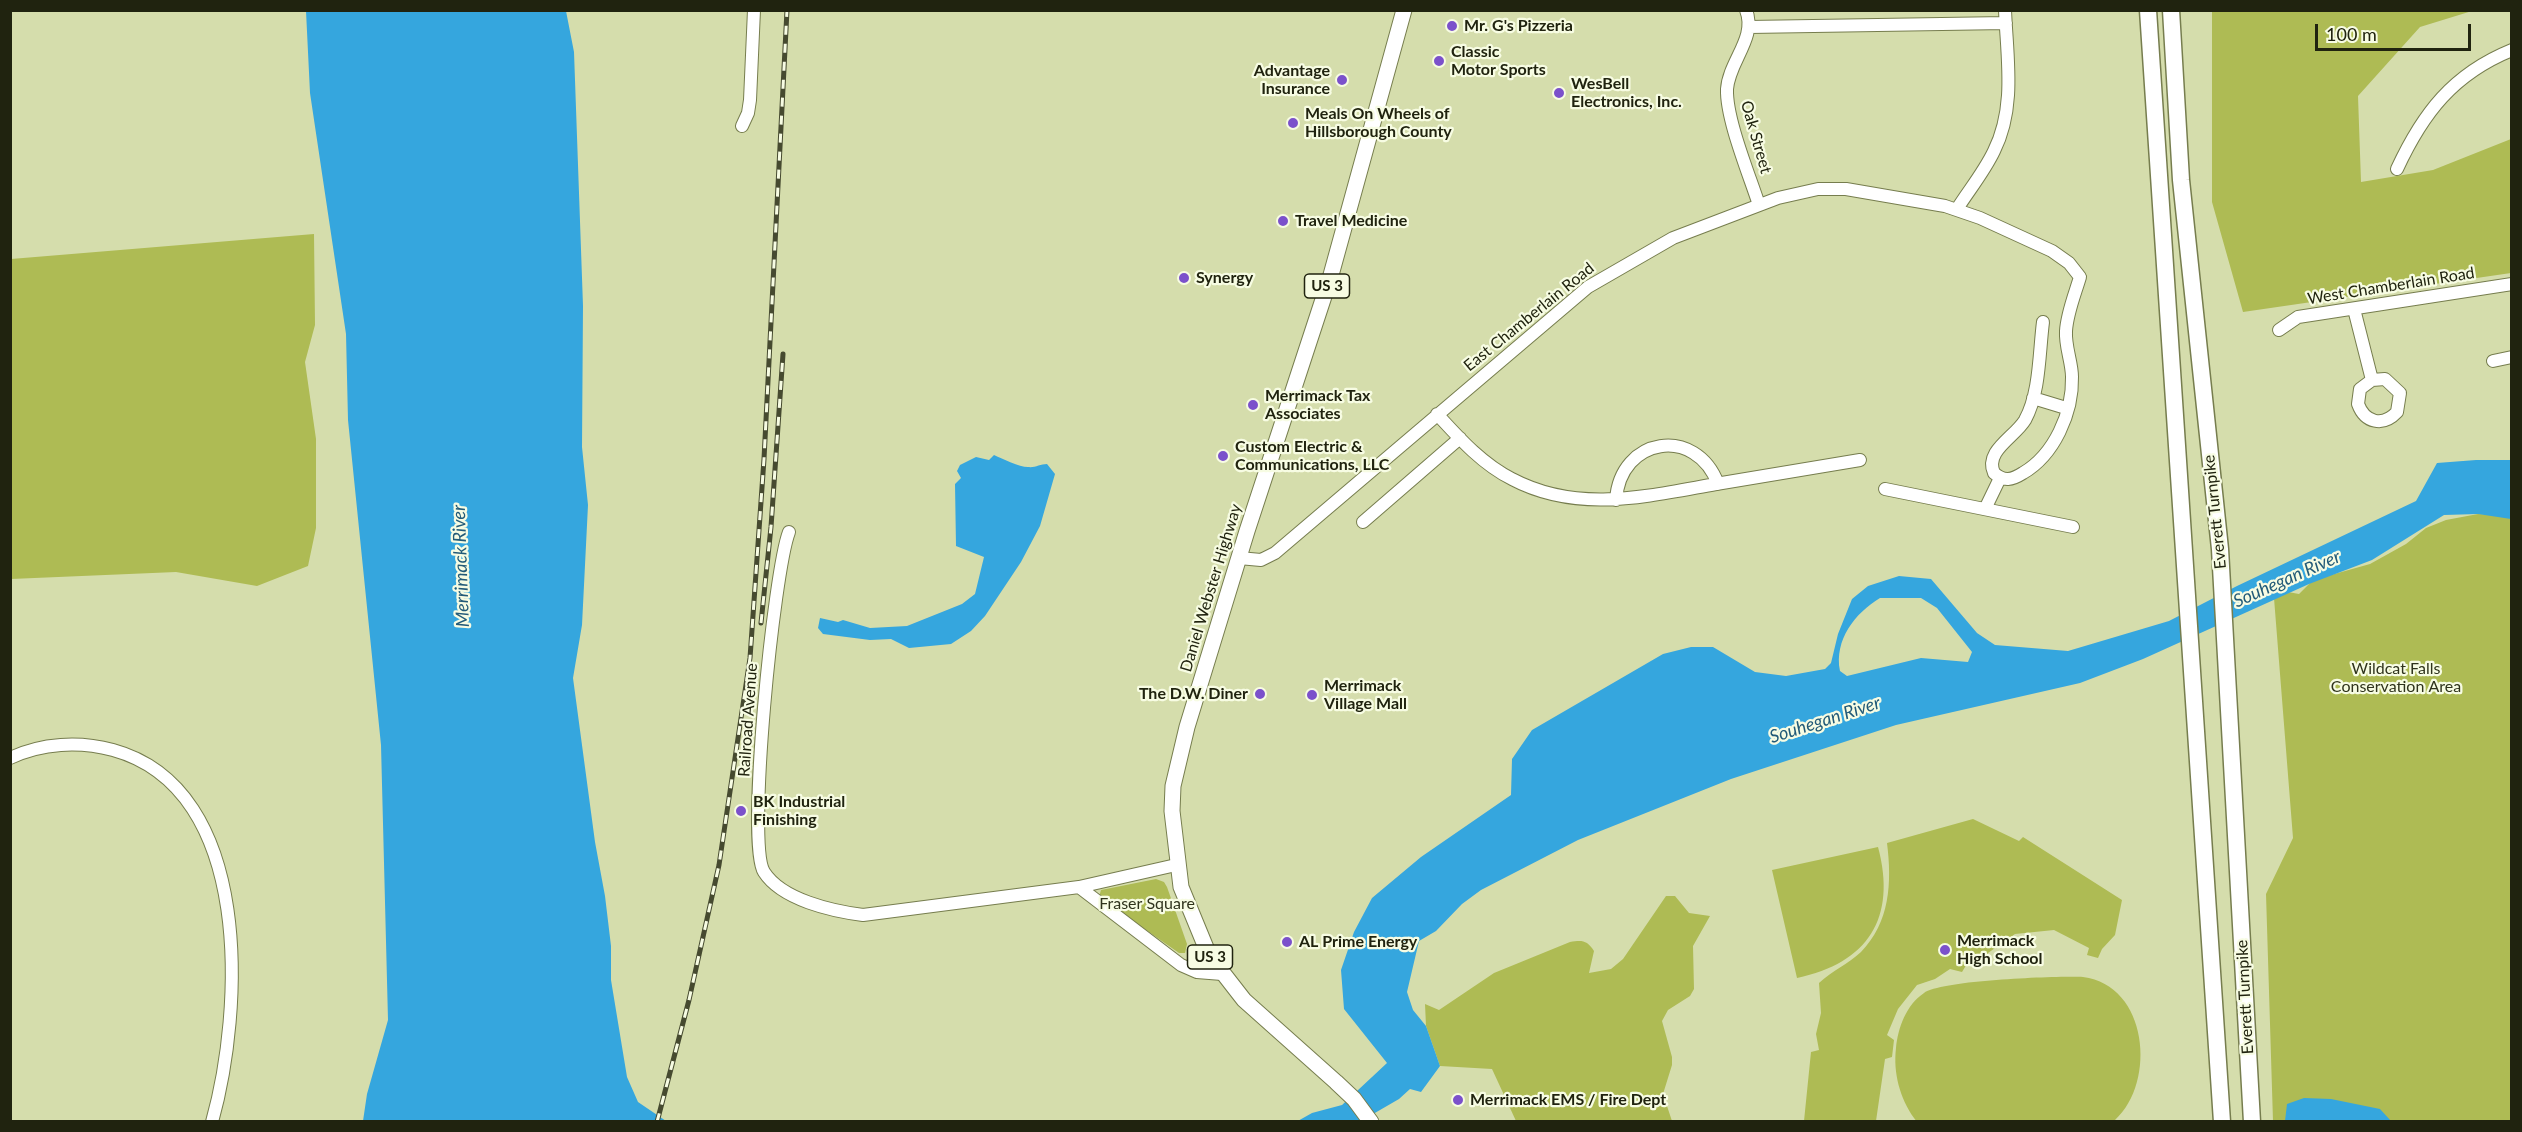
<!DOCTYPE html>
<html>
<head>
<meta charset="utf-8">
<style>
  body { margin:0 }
  #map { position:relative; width:2522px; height:1132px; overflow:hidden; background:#d5ddac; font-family:Lato,sans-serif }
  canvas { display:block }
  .frame { position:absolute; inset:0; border:12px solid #20230f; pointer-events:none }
  .scale { position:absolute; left:2315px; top:24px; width:156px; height:27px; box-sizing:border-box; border:3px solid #20230f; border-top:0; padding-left:8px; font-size:18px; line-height:21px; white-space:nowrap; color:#20230f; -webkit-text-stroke:4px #f7fce3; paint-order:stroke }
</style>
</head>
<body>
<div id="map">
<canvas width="2522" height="1132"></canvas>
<div class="frame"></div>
<div class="scale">100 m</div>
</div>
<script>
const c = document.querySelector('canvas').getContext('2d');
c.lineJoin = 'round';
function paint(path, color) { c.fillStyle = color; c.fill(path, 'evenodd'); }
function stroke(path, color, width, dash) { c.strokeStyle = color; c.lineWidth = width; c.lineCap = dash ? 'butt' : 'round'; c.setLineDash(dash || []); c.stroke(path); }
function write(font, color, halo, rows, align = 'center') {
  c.font = font + ' Lato,sans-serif'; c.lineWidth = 4.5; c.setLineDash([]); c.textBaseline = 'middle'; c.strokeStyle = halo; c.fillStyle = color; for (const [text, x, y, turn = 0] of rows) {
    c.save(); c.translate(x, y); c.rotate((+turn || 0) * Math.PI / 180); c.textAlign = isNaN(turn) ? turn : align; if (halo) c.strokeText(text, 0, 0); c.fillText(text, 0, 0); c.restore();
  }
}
paint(new Path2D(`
  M2212,11h260l-52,16 -62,69 3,86 72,-12 78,-31v134l-268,39 -31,-110z
  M314,234l1,91 -10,37 11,77v89l-8,38 -51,20 -81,-14 -165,7v-320z
  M2478,514l33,1v606h-238l-7,-227 27,-56 -19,-240 14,-6 11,2 14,-14 57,-16 36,-20 20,-16 20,-8z
  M1973,819l46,22 4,-4 99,63 -7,35 -13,14 -4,9 -11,-3 2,-7 -35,-18 -39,4 -27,19v7l-15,-6 -11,18 -12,-3 -15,10 -18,6 -19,24 -11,26 7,5 -2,17 -7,2 -9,62h-72l7,-69 8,-2 -3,-16 5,-21 -2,-30c13,-12 29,-19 42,-31 29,-30 31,-69 26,-109z
  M1878,847c19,71 -10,116 -81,131l-25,-108z
  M1156,879l8,3 3,5 20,57 -2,9h-6l-80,-56 2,-7z
  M1666,896h9l14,17 21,3 -17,30 1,43 -4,7 -22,14 -6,11 10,36v8l-9,29 9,27h-156l-24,-52 -52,-3 -14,-40 -1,-22 14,6 55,-37 76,-31c12,-2 17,-2 24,9l-5,22 22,-4 12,-10z
  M2083,977c65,8 74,105 32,143l-198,2 -3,-4c-14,-20 -21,-45 -18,-70 2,-20 10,-43 28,-55 19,-13 132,-17 159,-16z`), '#aebb54');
paint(new Path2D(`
  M306,11h260l8,41 9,254 -1,141 6,58 -6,120 -9,53 22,164 10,54 6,50v34l16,97 11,25 28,19h-303l4,-27 21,-74 -7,-275 -33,-325 -2,-86 -36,-241z
  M994,455c9,4 25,12 34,12 7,1 12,-3 19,-3l8,10 -15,52 -19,36 -36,54 -14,15 -20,13 -42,4 -18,-9 -21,1 -47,-6 -5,-6 2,-10 18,4 5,-2 27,8 37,-2 55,-22 13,-10 9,-37 -28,-11 -1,-62 6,-6 -4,-7 3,-6 16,-8 13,3z
  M2476,460h35v59l-33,-5 -34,1 -72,45 -63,24 -166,75 -63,24 -184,42 -165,54 -153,61 -97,50 -19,14 -26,27 -17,10 -12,51 6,18 13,16 14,40 -19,26 -11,-3 -11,10 -38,22 -65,1 16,-9 30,-8 45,-42 -43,-54 -3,-39 13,-38 18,-34 49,-41 90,-62 1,-36 20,-29 131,-76 28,-7h22l42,25 31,4 39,-7 6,-6 7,-29 14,-35 16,-13 31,-10 32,3 46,54 18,12 73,6 101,-30 68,-35 179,-85 21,-38zM1880,598h41l16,10 35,44 -4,10 -47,-4 -74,18 -7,-5c-6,-31 15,-58 40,-73z
  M2304,1098l27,1 49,10 11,12h-106l2,-17z`), '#35a6de');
const minor = new Path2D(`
  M1746,10c11,28 -17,51 -19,79 -1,30 22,85 32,116
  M1749,27l257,-4
  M742,126l6,-13 2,-13 4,-90
  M2397,169c26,-56 56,-95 115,-119
  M1957,209c12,-19 27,-37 37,-58 22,-44 13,-93 11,-141
  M2354,309l18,71 -12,9 -2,15c7,19 25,23 39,8l3,-19 -15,-14 -13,1
  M2279,330l19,-13 214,-33
  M2493,361l19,-4
  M2033,398l33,10
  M1437,414c22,24 45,50 75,65 66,35 136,17 204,5 48,-8 96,-16 144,-24
  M1885,489l188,38
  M1616,500c4,-63 80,-75 102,-16
  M1985,509l15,-31
  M1363,522l97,-84
  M789,532c-15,39 -43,312 -25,340 18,28 68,39 99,43l216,-28 102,78 16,7 25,2
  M1239,558l22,2 14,-7 313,-266 85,-49 105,-40 40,-9h28l99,17 35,12 72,33 17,12 11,14c-5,17 -13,36 -14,54 -1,16 6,31 6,46 1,36 -18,78 -49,96 -11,7 -19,9 -29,0 -10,-22 21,-36 31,-53 15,-27 14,-67 18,-98
  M10,758c32,-15 69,-17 103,-8 142,39 130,261 99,372
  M1079,887l97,-22`);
const major = new Path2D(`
  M1371,1122l-17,-23 -18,-17 -92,-82 -35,-45 -28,-68 -9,-76 1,-25 14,-59 60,-196 84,-256 73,-265`);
const highway = new Path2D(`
  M2148,10l74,1112
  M2171,10l10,170 39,369 32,573`);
stroke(minor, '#767d4e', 14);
stroke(major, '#767d4e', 17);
stroke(highway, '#767d4e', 19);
stroke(minor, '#fff', 12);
stroke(major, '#fff', 15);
stroke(highway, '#fff', 16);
const rail = new Path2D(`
  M761,623l10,-96 12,-173
  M657,1122l32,-122 30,-135 31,-207 14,-199 23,-449`);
stroke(rail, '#464a30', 5);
stroke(rail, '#f7fce3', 3, [9]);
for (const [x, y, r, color] of [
  [1452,26,6,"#7b51cb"],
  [1439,61,6,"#7b51cb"],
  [1342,80,6,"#7b51cb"],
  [1559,93,6,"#7b51cb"],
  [1293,123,6,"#7b51cb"],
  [1283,221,6,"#7b51cb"],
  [1184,278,6,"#7b51cb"],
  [1253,405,6,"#7b51cb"],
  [1223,456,6,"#7b51cb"],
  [1260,694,6,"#7b51cb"],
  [1312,695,6,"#7b51cb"],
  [741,811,6,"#7b51cb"],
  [1287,942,6,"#7b51cb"],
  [1945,950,6,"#7b51cb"],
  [1458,1100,6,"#7b51cb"]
]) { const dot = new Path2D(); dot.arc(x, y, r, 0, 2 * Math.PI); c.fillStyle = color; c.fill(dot); stroke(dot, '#f7fce3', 2); }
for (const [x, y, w] of [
  [1327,286,45],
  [1210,957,45]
]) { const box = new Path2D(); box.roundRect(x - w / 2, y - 12, w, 24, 4.5); c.fillStyle = '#f7fce3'; c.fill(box); stroke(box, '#20230f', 1.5); }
write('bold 15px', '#20230f', null, [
  ["US 3",1327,286],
  ["US 3",1210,957]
]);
write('bold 16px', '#20230f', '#f7fce3', [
  ["Mr. G's Pizzeria",1464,26],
  ["Classic",1451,52],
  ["Motor Sports",1451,70],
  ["Advantage",1330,71,"right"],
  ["Insurance",1330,89,"right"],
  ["WesBell",1571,84],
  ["Electronics, Inc.",1571,102],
  ["Meals On Wheels of",1305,114],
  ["Hillsborough County",1305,132],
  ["Travel Medicine",1295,221],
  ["Synergy",1196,278],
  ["Merrimack Tax",1265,396],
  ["Associates",1265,414],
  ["Custom Electric &",1235,447],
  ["Communications, LLC",1235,465],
  ["Merrimack",1324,686],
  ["Village Mall",1324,704],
  ["The D.W. Diner",1248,694,"right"],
  ["BK Industrial",753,802],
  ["Finishing",753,820],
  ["Merrimack",1957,941],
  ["High School",1957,959],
  ["AL Prime Energy",1299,942],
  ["Merrimack EMS / Fire Dept",1470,1100]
], 'left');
write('16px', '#20230f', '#f7fce3', [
  ["Oak Street",1756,137,74],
  ["West Chamberlain Road",2391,286,-9],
  ["East Chamberlain Road",1529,317,-39],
  ["Everett Turnpike",2215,512,-96],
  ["Daniel Webster Highway",1211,588,-73],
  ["Railroad Avenue",748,720,-86],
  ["Everett Turnpike",2245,997,-93]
]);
write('16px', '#2f331c', '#f7fce3', [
  ["Wildcat Falls",2396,669],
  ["Conservation Area",2396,687],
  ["Fraser Square",1147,904]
]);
write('italic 18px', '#225a78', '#f7fce3', [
  ["Merrimack River",461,566,-92],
  ["Souhegan River",2287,579,-24],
  ["Souhegan River",1825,720,-18]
]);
</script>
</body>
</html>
